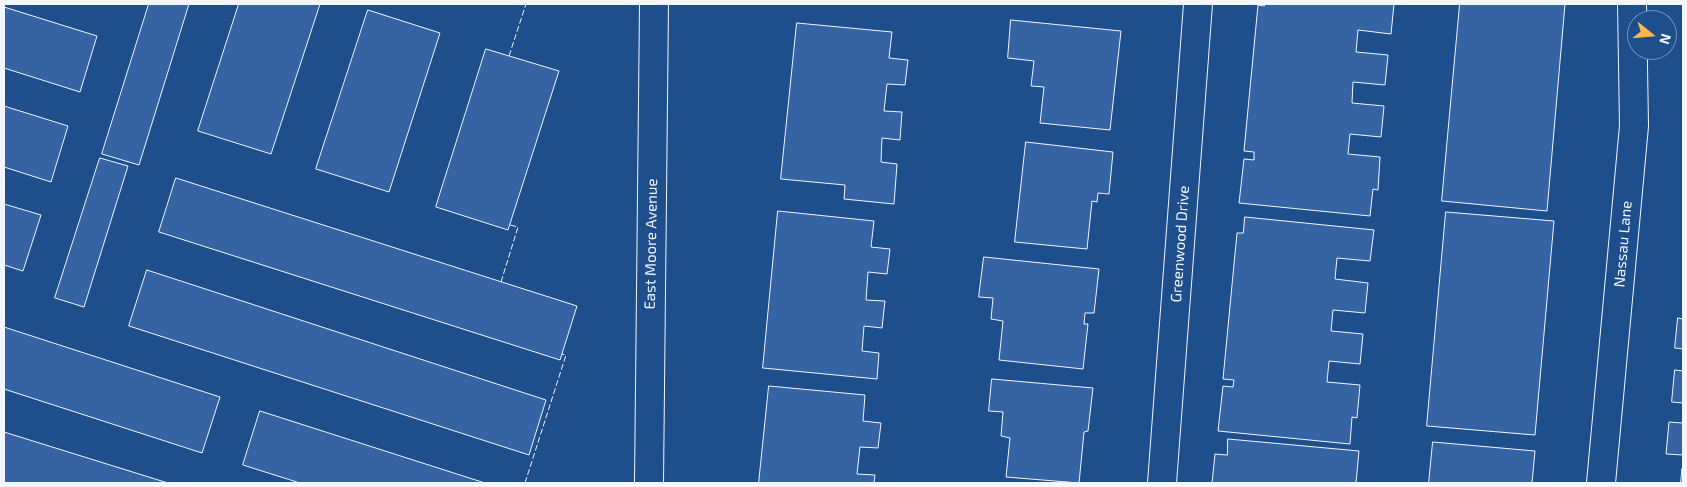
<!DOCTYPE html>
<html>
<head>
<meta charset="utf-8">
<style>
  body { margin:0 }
  #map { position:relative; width:1687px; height:487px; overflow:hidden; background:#1f4e8c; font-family:"Exo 2",sans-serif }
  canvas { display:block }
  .frame { position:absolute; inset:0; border:5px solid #f2f6ff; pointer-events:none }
  .north { position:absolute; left:1627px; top:10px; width:50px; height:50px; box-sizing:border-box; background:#1f4e8c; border:1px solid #7391ba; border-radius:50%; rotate:107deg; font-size:14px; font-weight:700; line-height:20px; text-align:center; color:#f2f6ff }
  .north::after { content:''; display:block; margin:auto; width:18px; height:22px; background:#ffb74d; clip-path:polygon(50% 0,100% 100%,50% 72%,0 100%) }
</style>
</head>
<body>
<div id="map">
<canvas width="1687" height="487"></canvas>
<div class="frame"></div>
<div class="north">N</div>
</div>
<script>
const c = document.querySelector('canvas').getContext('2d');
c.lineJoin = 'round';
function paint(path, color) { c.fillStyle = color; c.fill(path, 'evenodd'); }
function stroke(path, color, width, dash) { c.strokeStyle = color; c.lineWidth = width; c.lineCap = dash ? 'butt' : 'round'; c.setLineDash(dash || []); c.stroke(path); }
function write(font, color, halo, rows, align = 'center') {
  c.font = font + ' "Exo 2",sans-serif'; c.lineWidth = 4; c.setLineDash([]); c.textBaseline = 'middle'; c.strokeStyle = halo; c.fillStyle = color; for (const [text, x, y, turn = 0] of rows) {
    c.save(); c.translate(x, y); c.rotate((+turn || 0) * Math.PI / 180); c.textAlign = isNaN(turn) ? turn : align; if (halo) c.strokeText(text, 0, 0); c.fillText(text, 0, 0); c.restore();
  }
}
const building = new Path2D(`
  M149,4h40l-50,161 -37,-11z
  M239,4h81l-49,150 -73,-23z
  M1265,4h129l-3,30 -33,-4 -2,22 32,3 -3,30 -32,-3 -1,21 32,3 -3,31 -31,-3 -2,20 32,3 -2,33 -5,-1 -3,27 -131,-13 5,-44 10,1v-8l-10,-1 14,-146 6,1z
  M1460,4h105l-18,207 -105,-10z
  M4,7l93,29 -17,56 -76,-24z
  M368,10l72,23 -51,159 -73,-23z
  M1011,20l110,11 -11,99 -70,-7 4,-36 -13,-1 3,-25 -26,-3z
  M797,23l95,9 -3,26 19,2 -3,25 -18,-1 -3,27 18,1 -2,28 -18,-2 -1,24 16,2 -3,40 -50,-5 1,-14 -64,-6z
  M486,49l73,22 -51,159 -72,-23z
  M4,106l64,20 -17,56 -47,-15z
  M1026,142l87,10 -4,42 -11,-1 -1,9 -5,-1 -5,48 -72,-7z
  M100,158l28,8 -44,141 -29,-9z
  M176,178l401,128 -17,54 -401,-128z
  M4,204l37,11 -18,56 -19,-6z
  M778,211l96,10 -3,26 19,2 -3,25 -19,-2 -2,28 19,1 -3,27 -18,-2 -2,25 17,2 -2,26 -114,-11z
  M1446,212l108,9 -19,214 -108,-9z
  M1245,217l129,13 -4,31 -33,-3 -2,21 33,4 -3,30 -32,-3 -2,21 32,3 -3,30 -31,-3 -2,21 33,3 -3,33 -5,-1 -2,27 -132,-13 5,-45 10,1 1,-7 -11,-1 14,-146h6z
  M984,257l115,12 -5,44h-9l-1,11h4l-5,45 -84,-9 4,-39 -12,-2 2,-21 -14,-1z
  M147,270l399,130 -17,55 -400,-129z
  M1678,318l5,1v30l-8,-1z
  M4,327l216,70 -18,56 -198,-64z
  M1675,370l8,1v32l-11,-1z
  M992,379l101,9 -5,43 -4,1 -5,51 -73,-6 4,-39 -9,-2 2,-24 -14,-1z
  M769,386l96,9 -2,26 18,2 -3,25 -18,-1 -3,27 18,1 -1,8h-115z
  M260,411l225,72h-185l-57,-18z
  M1683,413v42l-17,-1 3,-32 13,1z
  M4,432l164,51h-164z
  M1228,439l131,12 -3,32h-144l3,-29 12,1z
  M1433,442l102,9 -3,32h-103z
  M1682,469l1,14h-2z`);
paint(building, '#3563a3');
stroke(building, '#f2f6ff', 1);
const minor = new Path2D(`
  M649,483l5,-479
  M1162,483l36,-479
  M1601,483l33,-357 -2,-122`);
stroke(minor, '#f2f6ff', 30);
stroke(minor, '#1f4e8c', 28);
stroke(new Path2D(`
  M509,56l17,-52
  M501,282l17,-55 -8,-2
  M525,483l41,-128 -4,-1`), '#f2f6ff', 1, [6, 2.5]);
write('15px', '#f2f6ff', '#1f4e8c', [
  ["East Moore Avenue",651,244,-89],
  ["Greenwood Drive",1180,244,-86],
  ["Nassau Lane",1623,244,-85]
]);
</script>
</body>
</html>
